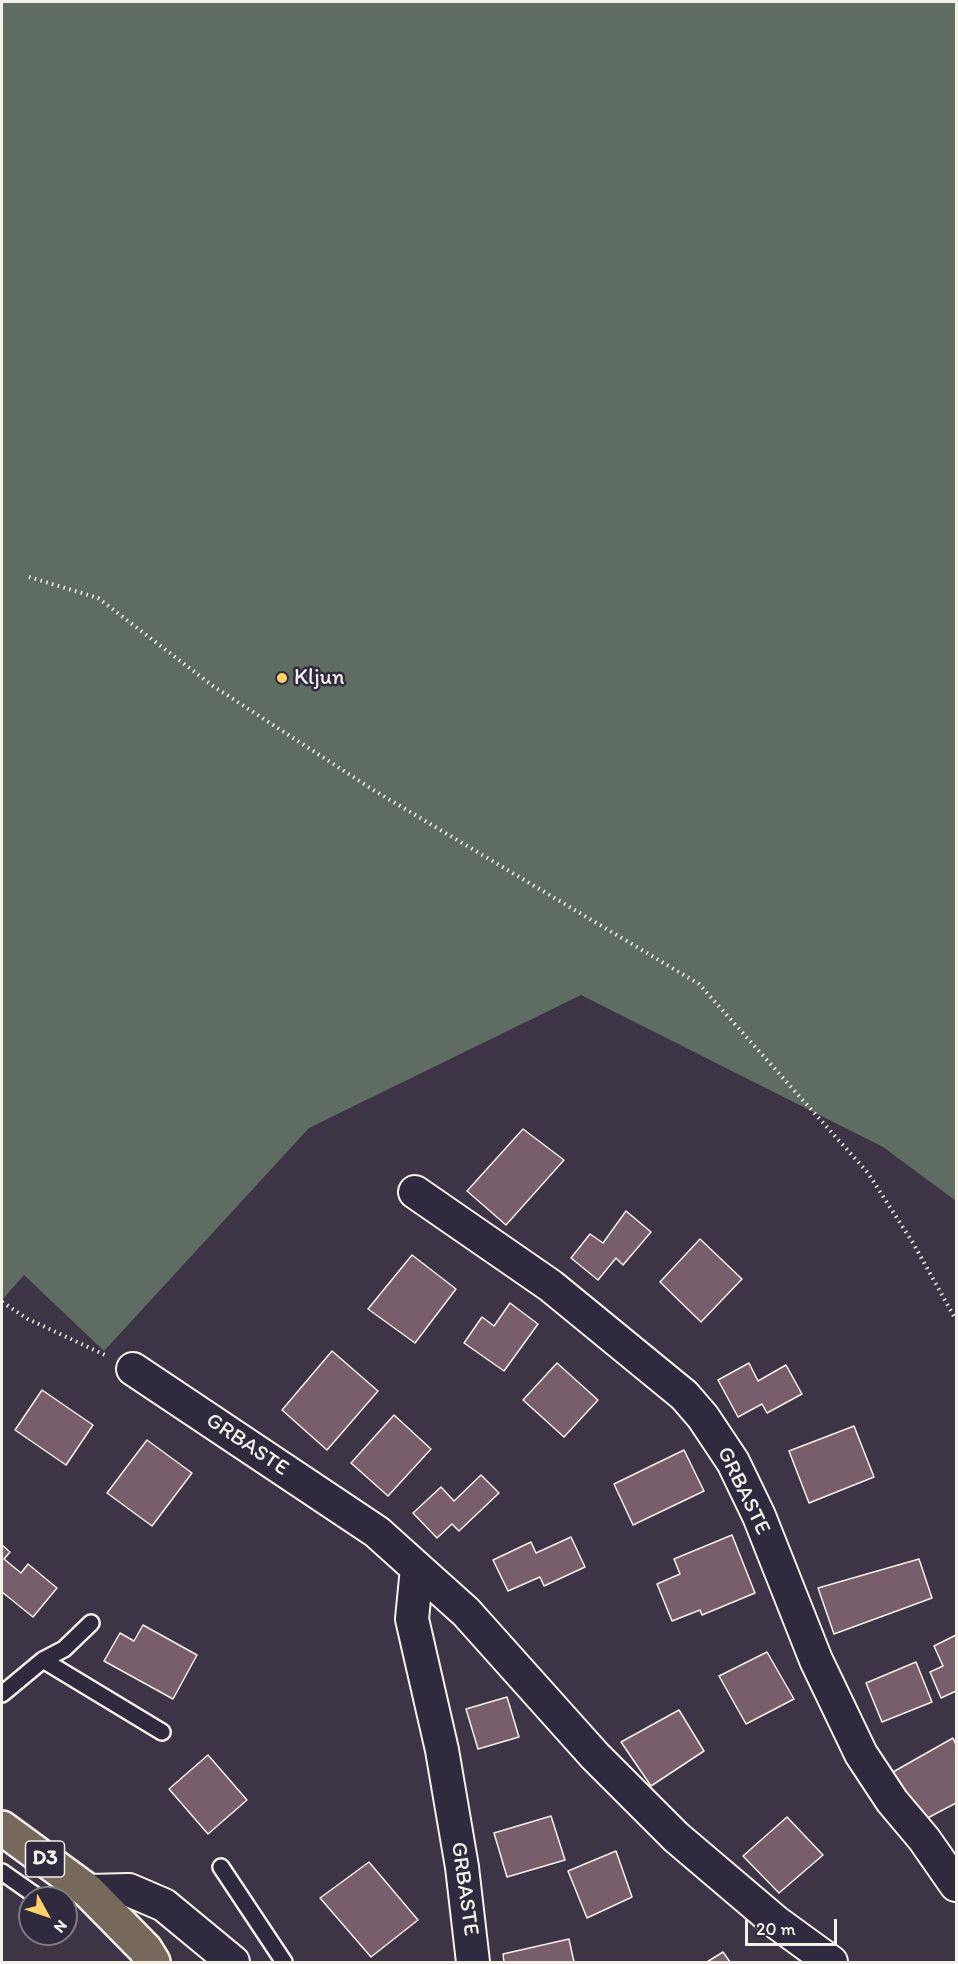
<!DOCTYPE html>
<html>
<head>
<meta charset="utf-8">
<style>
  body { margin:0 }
  #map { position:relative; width:958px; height:1964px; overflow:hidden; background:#3d3446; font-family:Itim,sans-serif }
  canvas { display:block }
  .frame { position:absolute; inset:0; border:3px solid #f4f1e8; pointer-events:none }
  .north { position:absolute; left:18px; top:1886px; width:60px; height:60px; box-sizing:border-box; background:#2f2a3d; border:2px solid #7e7a81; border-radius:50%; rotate:130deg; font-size:16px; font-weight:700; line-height:24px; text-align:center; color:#f4f1e8 }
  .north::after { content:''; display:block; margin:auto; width:21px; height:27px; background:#ffd166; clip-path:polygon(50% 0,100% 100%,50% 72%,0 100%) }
  .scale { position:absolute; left:745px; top:1919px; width:92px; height:27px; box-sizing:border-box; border:3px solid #f4f1e8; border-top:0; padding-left:8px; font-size:18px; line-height:21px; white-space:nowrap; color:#f4f1e8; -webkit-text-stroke:4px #2f2a3d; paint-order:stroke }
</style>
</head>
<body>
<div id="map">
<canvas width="958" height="1964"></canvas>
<div class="frame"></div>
<div class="north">N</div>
<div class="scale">20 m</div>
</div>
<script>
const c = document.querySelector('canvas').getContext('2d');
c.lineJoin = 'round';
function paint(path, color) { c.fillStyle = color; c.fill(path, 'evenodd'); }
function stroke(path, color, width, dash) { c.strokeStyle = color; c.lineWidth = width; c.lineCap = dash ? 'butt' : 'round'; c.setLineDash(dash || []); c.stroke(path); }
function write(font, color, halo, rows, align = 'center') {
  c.font = font + ' Itim,sans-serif'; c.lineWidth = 5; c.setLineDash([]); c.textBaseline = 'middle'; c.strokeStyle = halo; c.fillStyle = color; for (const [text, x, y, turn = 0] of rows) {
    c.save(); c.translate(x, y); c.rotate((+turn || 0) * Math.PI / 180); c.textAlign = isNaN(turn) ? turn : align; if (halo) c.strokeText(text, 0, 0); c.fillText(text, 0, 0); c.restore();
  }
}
paint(new Path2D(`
  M2,2h954v1199l-73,-54 -302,-152 -272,133 -205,223 -80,-76 -22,25z`), '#5f6c62');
const building = new Path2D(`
  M523,1129l41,31 -58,65 -39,-34z
  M626,1211l25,21 -28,33 -7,-7 -18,22 -27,-22 19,-24 13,9z
  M700,1239l42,40 -41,43 -41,-40z
  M412,1255l44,34 -41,54 -47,-34z
  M510,1303l28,21 -34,47 -40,-28 18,-26 12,9z
  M332,1351l46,40 -51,59 -45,-40z
  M557,1363l41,37 -34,37 -41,-37z
  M749,1363l9,18 28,-16 16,29 -35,19 -5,-9 -24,13 -20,-37z
  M42,1390l51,35 -27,40 -51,-35z
  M394,1415l37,34 -43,47 -37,-33z
  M854,1426l20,51 -65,26 -20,-52z
  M147,1440l45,33 -40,53 -45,-33z
  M684,1450l20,41 -71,34 -19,-41z
  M481,1475l18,18 -40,38 -7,-7 -15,14 -24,-25 28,-26 13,14z
  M732,1535l23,58 -53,22 -2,-5 -28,11 -15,-37 23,-10 -6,-15z
  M571,1537l14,30 -41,19 -4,-9 -32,14 -15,-31 38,-18 5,11z
  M2,1545l8,7 -6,7 17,14 7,-9 29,24 -24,29 -31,-25z
  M919,1559l13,39 -98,36 -16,-46z
  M143,1625l54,30 -24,44 -69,-38 16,-28 14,8z
  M956,1635v56l-15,7 -11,-26 13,-6 -9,-20z
  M767,1652l27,47 -48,25 -27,-48z
  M916,1662l16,40 -50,20 -16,-39z
  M507,1697l12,40 -41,12 -12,-40z
  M679,1710l25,41 -53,35 -30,-44z
  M953,1738l3,7v58l-36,19 -27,-50z
  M208,1755l39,45 -39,34 -39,-45z
  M551,1816l14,44 -58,17 -13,-44z
  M787,1817l36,38 -44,38 -36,-37z
  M616,1851l16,46 -45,21 -19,-47z
  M369,1862l49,58 -47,37 -51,-59z
  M569,1939l5,23h-70l-1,-8z
  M723,1952l7,10h-23z`);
paint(building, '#775e6a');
stroke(building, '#f4f1e8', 1.5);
const lane = new Path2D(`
  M43,1660l119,72
  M2,1694l41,-34 21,-11 27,-26
  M221,1867l63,95
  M2,1872l37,26`);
const street = new Path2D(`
  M415,1192l136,94 133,109 19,22 30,45 26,54 57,144 45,94 31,47 32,38 32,46
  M133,1369l244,163 40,36
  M88,1891l41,-1 35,15 69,57
  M473,1962l-11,-95 -20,-117 -30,-131 5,-51 49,44 129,144 81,81 100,85 55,40`);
const primary = new Path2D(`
  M2,1828l86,63 57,58 8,13`);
stroke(lane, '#f4f1e8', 20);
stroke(street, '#f4f1e8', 36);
stroke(primary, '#f4f1e8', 38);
stroke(new Path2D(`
  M29,577l69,21 115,88 162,105 324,193 169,189 45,70 43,77
  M2,1302l26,17 77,36`), '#f4f1e8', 4, [1.5, 4.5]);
stroke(lane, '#2f2a3d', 15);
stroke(street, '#2f2a3d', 32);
stroke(primary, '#76695c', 33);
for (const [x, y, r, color] of [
  [282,678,6,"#ffd166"]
]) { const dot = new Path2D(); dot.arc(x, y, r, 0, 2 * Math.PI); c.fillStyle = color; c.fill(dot); stroke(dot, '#2f2a3d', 2); }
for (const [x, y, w] of [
  [45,1859,39]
]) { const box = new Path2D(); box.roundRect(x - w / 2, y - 18, w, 36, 4.5); c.fillStyle = '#2f2a3d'; c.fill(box); stroke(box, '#f4f1e8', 1.5); }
write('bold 21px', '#f4f1e8', null, [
  ["D3",45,1859]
]);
write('22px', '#f4f1e8', '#2f2a3d', [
  ["Kljun",294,678]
], 'left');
write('22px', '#f4f1e8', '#2f2a3d', [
  ["GRBASTE",247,1445,34],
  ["GRBASTE",743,1491,64],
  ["GRBASTE",464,1889,82]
]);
</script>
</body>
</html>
